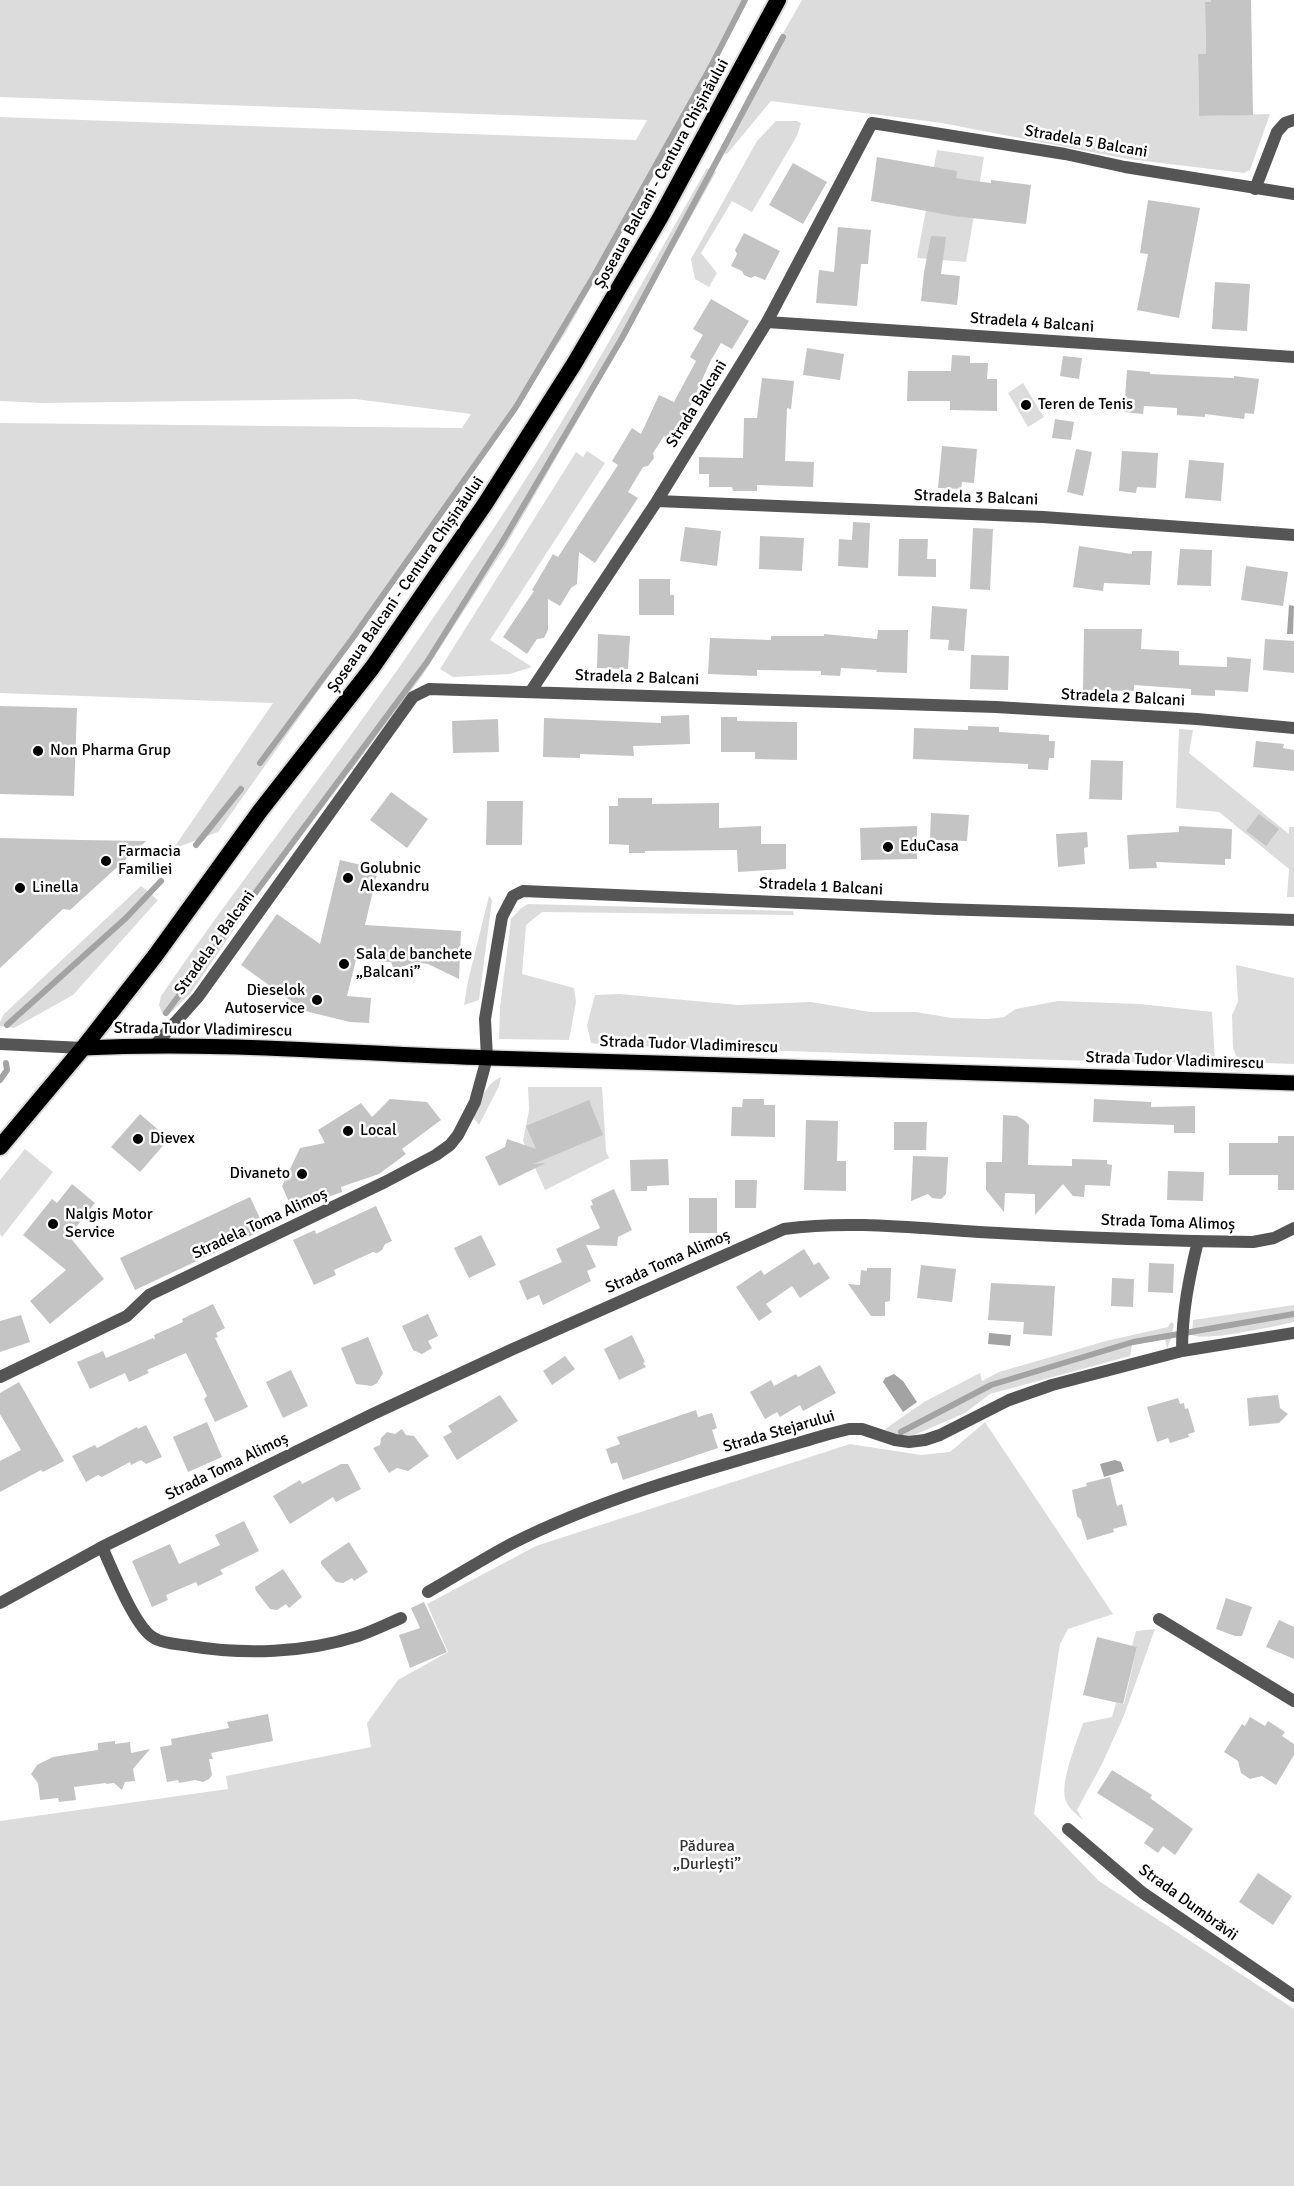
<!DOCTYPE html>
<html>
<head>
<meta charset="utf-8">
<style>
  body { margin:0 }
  canvas { display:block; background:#fff }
</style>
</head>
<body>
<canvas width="1294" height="2186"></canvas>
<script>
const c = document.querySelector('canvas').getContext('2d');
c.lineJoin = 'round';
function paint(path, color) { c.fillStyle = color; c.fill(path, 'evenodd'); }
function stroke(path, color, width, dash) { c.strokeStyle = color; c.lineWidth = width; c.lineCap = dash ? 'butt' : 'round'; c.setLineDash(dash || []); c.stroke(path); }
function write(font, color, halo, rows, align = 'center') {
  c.font = font + ' Signika,sans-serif'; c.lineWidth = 5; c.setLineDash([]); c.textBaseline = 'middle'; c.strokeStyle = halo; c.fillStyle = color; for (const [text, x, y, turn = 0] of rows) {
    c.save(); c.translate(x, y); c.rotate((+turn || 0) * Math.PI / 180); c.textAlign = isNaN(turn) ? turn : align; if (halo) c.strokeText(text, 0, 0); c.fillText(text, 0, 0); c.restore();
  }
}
paint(new Path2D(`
  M0,0h748l-45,87 -137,245 -106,159 -242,341 -45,17 100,-146 -273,-10v-270l462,5 9,-14 -116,-15 -314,4 -41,-2v-284l636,23 11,-20 -647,-23z
  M802,0h409v2l-6,1 1,51 -8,1 1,61 71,-2 -20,56 -6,3 -116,-14 -186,-36 -171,-22 -44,53 -8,-2 31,-61z
  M776,121h21l4,2 -4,13 -45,76 -20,-11 -31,52 16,20 -8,14 -14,-8 -4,-20 66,-118z
  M937,150l47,7 -18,105 -49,-4z
  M707,168l9,4 -126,227 -85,148 -83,129 -161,214 -71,104 -23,22 -4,-1 -4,-10 2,-9c76,-111 160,-217 237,-327 62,-90 125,-182 181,-276 44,-74 85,-150 128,-225z
  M1023,383l21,34 -16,10 -20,-34z
  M587,451l18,12 -115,177 42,27 -22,7 -57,3 -13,-8 136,-217 7,5z
  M1179,729l14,1 -4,23 100,81v-7h5v70h-7l2,-28 -70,-57 -43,-4z
  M141,886l17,14 -85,95 -59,33 -14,-2v-4l4,-8z
  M489,896l3,4 -13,100 -15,5 4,-24z
  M528,904l265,7 1,4 -252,-3 -16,13 -4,49 52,14 2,14 -7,38 -70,-1 1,-31 11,-89 9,-10z
  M1236,965l58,13v86l-55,-2 -6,-14 -1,-33 6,-13z
  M620,994l118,11 73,-3 59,10h46l36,6 36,1 16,-2 12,-8 42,-8 82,3 72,8 3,49 -65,2 -546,-18 -13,-2 -4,-18 8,-30z
  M501,1077l-2,9 -20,39 -6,-8c7,-15 12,-33 28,-40z
  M528,1087h74l4,64 3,7 -64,32 -22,-49 6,-31z
  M25,1149l28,23 -51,65 -2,-3v-54z
  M1294,1305v17c-18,4 -89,20 -102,13l1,-15z
  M1171,1322l3,2 -3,14 -4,11 -2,-10 -33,6 -2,11 -140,38 -25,19 -53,23 -19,-1 -8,-6 39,-27 56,-29 2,8 17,-9 107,-31 62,-14z
  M985,1422l128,192 -45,15 -8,15 -26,170 65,67 195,128v177h-1294v-365l228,-32 -2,-13 145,-29 -4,-24 31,-43 50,-28 -21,-48 109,-58 314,-102 71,11 29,-3z
  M1155,1629l-32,89 -21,46 -25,46 6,10c-7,-6 -16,-13 -18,-22 -4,-20 12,-56 18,-75l29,-6 4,-14 8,1 13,-57 -5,-1 4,-15z`), '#dcdcdc');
paint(new Path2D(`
  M1289,605l5,1 -1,28h-6z
  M989,1333l22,2 -1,11 -22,-2z
  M894,1374l9,7 14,21 -14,10 -20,-30 2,-4z
  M1115,1460l6,2 3,9 -20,6 -4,-13z`), '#a3a3a3');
stroke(new Path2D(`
  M260,763l92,-124 164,-232 79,-133 114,-204 36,-70
  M196,845l45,-56
  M166,1013l261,-351 77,-123 118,-201 161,-301
  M7,1025l119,-107 35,-37
  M0,1080l7,-10 -1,-7
  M901,1432l90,-47 142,-43 161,-28`), '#a3a3a3', 6);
paint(new Path2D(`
  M1211,0h40l2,115 -54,1 -1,-62h8l-1,-52h6z
  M877,157l80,14 -1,7 5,1 30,4v-3l40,5 -5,39 -72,-8 -83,-15z
  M793,163l34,19 -24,42 -34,-19z
  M1148,200l52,8 -21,110 -42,-8 11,-56 -8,-1z
  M838,227l33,3 -3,34h-7l-4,42 -41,-3 3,-33 15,2z
  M744,233l36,18 -15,29 -10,-4 -4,2 -7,-3 -2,-4 -11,-5 6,-12 -2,-4z
  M931,236l15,1 -5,37 19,2 -3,29 -36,-4 3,-29z
  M1215,282l35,2 -3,47 -35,-2z
  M711,299l38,22 -17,28 -11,-6 -11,19 -35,79 -11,-5 -11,17 1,5 -6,8 -5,1 -15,25 10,6 -43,65 -16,-11 -2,32 -6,4 -11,18 -12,-7v31l-4,8 -7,1 -10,15 -24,-17 31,-46 -2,-1 21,-36 5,3 60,-92 -6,-4 20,-33 9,6 18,-39 15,7 22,-41 -6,-4 13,-22 -10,-6z
  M807,348l37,6 -4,26 -37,-5z
  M952,355l18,1v7h18l-1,16h10v32l-47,-1v-9h-43l1,-30h43z
  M1063,356l19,2 -3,21 -19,-3z
  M1127,370l23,2v2l84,4v-2l25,3 -5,35 -9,-1 -1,6 -39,-5v3l-28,-2v-7l-33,-2 -1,8 -19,-2z
  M762,378l32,3 -3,28 -4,-1 -2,53 29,1 -1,25 -56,-2v6h-24l-1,-4h-23v-13h-10v-17l44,1 1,-40h13z
  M1055,419l19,3 -3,18 -19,-2z
  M942,446l35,3 -3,34 -12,-1 -1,7 -23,-1z
  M1076,449l16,3 -9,44 -16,-4z
  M1122,451l36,2 -2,35 -19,-1 -1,6 -17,-2z
  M1189,460l35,3 -3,38 -36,-3z
  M853,522l17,1 -2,45 -30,-2 1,-27 13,1z
  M685,527l36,4 -4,35 -37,-5z
  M973,528l20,1 -3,61 -20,-1z
  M760,536l44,2 -2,33 -43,-2z
  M899,539h29l-1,20h9v18l-38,-1z
  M1079,546l53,8v-3h20l-2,34 -46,-2 -1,8 -30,-4z
  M1180,549l32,1 -1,36 -34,-1z
  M1246,566l42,6 -5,34 -42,-6z
  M639,579h31v16h4v20h-35z
  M932,606l35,3 -3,42 -16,-1 1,-10 -19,-1z
  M1084,629h58l-1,20 38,2v14l48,2v-10l24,2 -3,33 -33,-2v6l-24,-1v-6l-57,-4v6l-51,-1z
  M878,630h30l-1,43 -31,-1 1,-2 -36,-2 -1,8 -19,-1v-4l-64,-1v6l-49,-2 2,-36 61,2v-4h53v-2l53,5z
  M598,634l32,2 -2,33 -31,-1z
  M1265,639l29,2v32l-31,-3z
  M971,655l38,1 -1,34 -38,-1z
  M0,706l77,2 -3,88 -74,-2z
  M689,715l1,29 -57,2 1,10 -54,-2v4l-37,-1 1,-39 117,5v-7z
  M721,717h16v4l60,1v38l-42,-1v-7h-34z
  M498,719l1,33 -46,1 -1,-32z
  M968,726l31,1v5l50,3v6h6l-1,17h-5l-1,12 -20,-1v-5l-115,-5 1,-31 54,2z
  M1256,741l28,3 -1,4 11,2v21l-41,-4z
  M1091,760l32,1 -1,39 -33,-1z
  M391,792l37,27 -21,29 -37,-28z
  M618,798h34v6l67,-1v25l42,-2v18h25v25l-48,3 -1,-22 -92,1v2h-16v-8l-20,-1v-38h9z
  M487,801h36l-1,44h-36z
  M931,813l38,2 -2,26 -37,-1z
  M1259,814l20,15 -13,17 -20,-15z
  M917,826v33l-56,1 -1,-32z
  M1179,826l53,3 -1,30h-6v6l-69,-3 1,6 -28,1 -2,-34 52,-3z
  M1087,832l1,15 -4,1 1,16 -27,3 -2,-33z
  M0,838l82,2 64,1 -76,69 -7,-1 -63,59z
  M340,860l38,9 -13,56 96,6 -2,48 -31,-15 -12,-2 -22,8 -3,-8 -35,-2 -9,36 24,2 -2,25 -19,-1 -45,-11 -64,-46 36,-51 43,30z
  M390,1099l37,3 14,18 -39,29 4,5 -27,20 -38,13 1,5 -50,17 -10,-23 18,-38 25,-5 -7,-13 43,-27 11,14z
  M743,1099h21v6h11v32l-44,-1 1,-29h10z
  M1094,1099l57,3v5l44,-1v27h-21v-8l-81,-3z
  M589,1100l14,35 -70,29 13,-1 -47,23 -14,-29 20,-10 2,-8 29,10 -10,-23z
  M140,1114l29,25 -29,33 -29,-25z
  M1003,1115l14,1 7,4 5,5 -1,40 44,1v-7l35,1v4l5,1 -2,21 -25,-1 -1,12 -11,-1 -10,-12 -28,31v-21l-30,-1 -1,19 -18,-22v-28h16z
  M806,1120l32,1 -1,40h9v30l-42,-1z
  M894,1122h33l-1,28h-32z
  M1278,1136h16v54h-16v-15h-49v-32h49z
  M913,1156l35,1 -2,37 -5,5 -9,-1 -4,-4 -17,7z
  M668,1159l1,26 -22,1v5h-16l-1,-31z
  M1168,1171l36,1 -1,29 -36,-1z
  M735,1180h22l-1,28h-21z
  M72,1184l23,19 -26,33 35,43 -54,45 -20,-23 36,-31 -43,-35 29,-36 5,4z
  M614,1189l18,41 -14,7 -1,9 -31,-1 10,22 -9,4 4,10 -48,24 -4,-10 -12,5 -8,-19 43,-19 -6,-13 44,-21 -10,-22 3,-1 -2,-5z
  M250,1197l15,32 -130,61 -15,-32z
  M689,1198h28v35h-28z
  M376,1206l16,35 -7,3 -3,6 -5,3 -4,-1 -39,18 2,5 -22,10 -21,-45 22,-10 1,4z
  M481,1235l15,30 -27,13 -15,-30z
  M804,1249l10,16 5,-3 11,16 -30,20 -8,-12 -26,18 6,8 -13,9 -23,-34 25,-17 3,5z
  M1149,1263l25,1 -1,29 -25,-1z
  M921,1265l35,4 -4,33 -35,-4z
  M867,1268h24l-1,33 -5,1v14h-14l-23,-32 12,1 1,-15 6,1z
  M1112,1278l22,1 -1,28 -22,-1z
  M991,1283l64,3 -3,50 -29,-2 1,-12 -36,-2z
  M213,1304l12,24 -9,5 2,4 -3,1 33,69 -33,15 -11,-23 3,-3 -21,-43 -39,17 2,3 -20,9 -4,-9 -35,16 -13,-27 26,-11 3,7 47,-20 2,2 -1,-5 29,-13 -1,-3z
  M428,1314l10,22 -10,5 4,7 -10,6 -9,-4 -11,-24z
  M21,1315l9,27 -30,10v-31z
  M632,1335l13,27 -2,1 3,4 -27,13 -15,-31z
  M368,1337l15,36 -6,10 -5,3 -16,-2 -15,-36z
  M565,1356l10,13 -23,16 -9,-14z
  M820,1365l16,28 -33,18 -3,-6 -20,12 -3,-5 -12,7 -15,-27 21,-12 3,6 22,-12 2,3z
  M291,1370l17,36 -25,12 -17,-36z
  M19,1382l45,79 -21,11 -2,-2 -41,22v-31l21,-11 -21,-36v-21z
  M500,1395l18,26 -61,39 -14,-23 9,-5 -4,-6z
  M1278,1395l2,13 8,6 -9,9 -30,3 -2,-28z
  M1178,1398l2,6 4,-1 1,6 3,-1 7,24 -7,2 1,3 -19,6 -2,-5 -11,4 -10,-35z
  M696,1410l2,7 14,-4 5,15 -5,2 6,18 -95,32 -6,-18 -6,2 -5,-15 14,-5 -3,-7z
  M207,1422l15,35 -34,15 -15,-35z
  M146,1425l16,32 -16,7 -5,-4 -10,5 -1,-3 -28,15 -4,-2 -12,7 -14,-26 23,-11 2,3 40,-21 1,2z
  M402,1429l4,6 8,1 15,20 -21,15 -11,-3 -8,5 -16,-25 7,-3 1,-7 6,-6 8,2z
  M341,1464h7l13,25 -25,13 -3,-5 -43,27 -17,-28 27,-16 2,4z
  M1110,1477l7,29 5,-2 5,21 -14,4 1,3 -27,8 -6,-20 -4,-4 -5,-26 15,-4 -1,-3z
  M244,1521l15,30 -39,19 3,4 -25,12 -2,-4 -30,13 2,5 -16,7 -20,-46 38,-17 9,20 41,-19 -5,-10z
  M349,1542l19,30 -14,9 -2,-3 -9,5 -7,-1 -15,-18v-3z
  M283,1569l19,28 -13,11 -3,-4 -9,6 -7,-1 -14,-18 -1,-4z
  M1226,1598l26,9 -10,29h-7l-19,-7z
  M424,1602l23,50 -37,16 -11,-33 21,-7 -9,-20z
  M1279,1620l15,7v32l-28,-12z
  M1097,1637l40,10 -14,57 -40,-9z
  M268,1714l5,27 -62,12 2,6h-4l3,16 -3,4 -6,3 -8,-2 -16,3 -1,-3 -11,2 -7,-35 12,-2 -1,-6 58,-11 -2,-6z
  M1250,1717l15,9 3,-5 17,11 -3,4 12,8v11l-18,30 -14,-9 -12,3 -9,-6 -3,-12 -14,-9 18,-28 3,2z
  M115,1741v3l15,-2 1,11 19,-4 -17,20 2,12 -10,1 -3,8 -8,-7 -8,1v-1l-32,4 2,13 -17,2 -1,-4 -18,2 -2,-17 -7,-9 6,-9 16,-8 45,-7v-7z
  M1112,1770l40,25 -2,3 43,31 -18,26 -12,-9 -5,7 -14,-10 10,-14 -57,-36z
  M1258,1873l34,23 -19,29 -34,-23z`), '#c4c4c4');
const primary = new Path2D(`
  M83,1048c136,-7 272,6 407,10 268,8 536,15 804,25`);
const trunk = new Path2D(`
  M0,1147l83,-99 72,-92 105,-145 112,-143 113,-164 89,-140 86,-146 118,-218`);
stroke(primary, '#dbdbdb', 18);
stroke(trunk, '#dbdbdb', 20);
stroke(new Path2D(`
  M1255,189l22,-57 8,-9 9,-3
  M767,322l527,35
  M657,501l386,16 251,18
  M531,691l126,-190 110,-179 105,-199 193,31 60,13 169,27
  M155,1045l43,-48 215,-300 16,-8 567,18 201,12 97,9
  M1182,1351c0,-38 7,-73 16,-110
  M0,1377l127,-61 22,-21 236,-113 51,-27 14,-10 8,-10 17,-33 12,-44 -2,-39 17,-102 11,-21 10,-5 416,18 355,11
  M102,1547c10,21 33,81 52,91 9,6 25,6 36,8 54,9 115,7 168,-10 15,-5 29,-12 43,-18
  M428,1592c28,-16 55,-33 83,-48 98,-50 213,-79 318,-110l20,-5h13l33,11 14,2 16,-2 15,-5 69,-35 43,-15 130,-34 112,-18
  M0,1603l102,-56 271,-133 140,-65 271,-120c64,-9 131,-1 195,3 91,5 183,9 274,10l21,-4 20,-10
  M1159,1619l135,82
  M1068,1829l75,64 151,103`), '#555', 12);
stroke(new Path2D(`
  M0,1044l83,4`), '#555', 12);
stroke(primary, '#000', 15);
stroke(trunk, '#000', 16);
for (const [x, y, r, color] of [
  [1026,405,6,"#000"],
  [38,751,6,"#000"],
  [888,847,6,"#000"],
  [106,861,6,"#000"],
  [348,878,6,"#000"],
  [20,888,6,"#000"],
  [344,964,6,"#000"],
  [317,1000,6,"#000"],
  [348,1131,6,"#000"],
  [138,1139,6,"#000"],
  [302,1174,6,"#000"],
  [53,1224,6,"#000"]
]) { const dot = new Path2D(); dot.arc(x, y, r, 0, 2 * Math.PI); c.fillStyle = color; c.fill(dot); stroke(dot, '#fff', 2); }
write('16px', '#000', '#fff', [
  ["Stradela 5 Balcani",1086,142,10],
  ["Șoseaua Balcani - Centura Chișinăului",662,174,-61],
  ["Stradela 4 Balcani",1032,323,4],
  ["Strada Balcani",697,404,-58],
  ["Stradela 3 Balcani",976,498,2],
  ["Șoseaua Balcani - Centura Chișinăului",406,585,-55],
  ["Stradela 2 Balcani",637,678,2],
  ["Stradela 2 Balcani",1123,698,3],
  ["Stradela 1 Balcani",821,887,3],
  ["Stradela 2 Balcani",215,943,-54],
  ["Strada Tudor Vladimirescu",203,1030,1],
  ["Strada Tudor Vladimirescu",689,1045,2],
  ["Strada Tudor Vladimirescu",1175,1061,2],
  ["Strada Toma Alimoș",1168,1223,2],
  ["Stradela Toma Alimoș",260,1224,-25],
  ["Strada Toma Alimoș",668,1262,-24],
  ["Strada Stejarului",779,1432,-16],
  ["Strada Toma Alimoș",227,1467,-26],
  ["Strada Dumbrăvii",1188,1903,36]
]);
write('16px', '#000', '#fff', [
  ["Teren de Tenis",1038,405],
  ["Non Pharma Grup",50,751],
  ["EduCasa",900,847],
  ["Farmacia",118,852],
  ["Familiei",118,870],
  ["Golubnic",360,869],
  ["Alexandru",360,887],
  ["Linella",32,888],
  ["Sala de banchete",356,955],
  ["„Balcani”",356,973],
  ["Dieselok",305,991,"right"],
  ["Autoservice",305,1009,"right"],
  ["Local",360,1131],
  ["Dievex",150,1139],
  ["Divaneto",290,1174,"right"],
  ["Nalgis Motor",65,1215],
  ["Service",65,1233]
], 'left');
write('16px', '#333', '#fff', [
  ["Pădurea",707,1847],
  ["„Durlești”",707,1865]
]);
</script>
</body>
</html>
